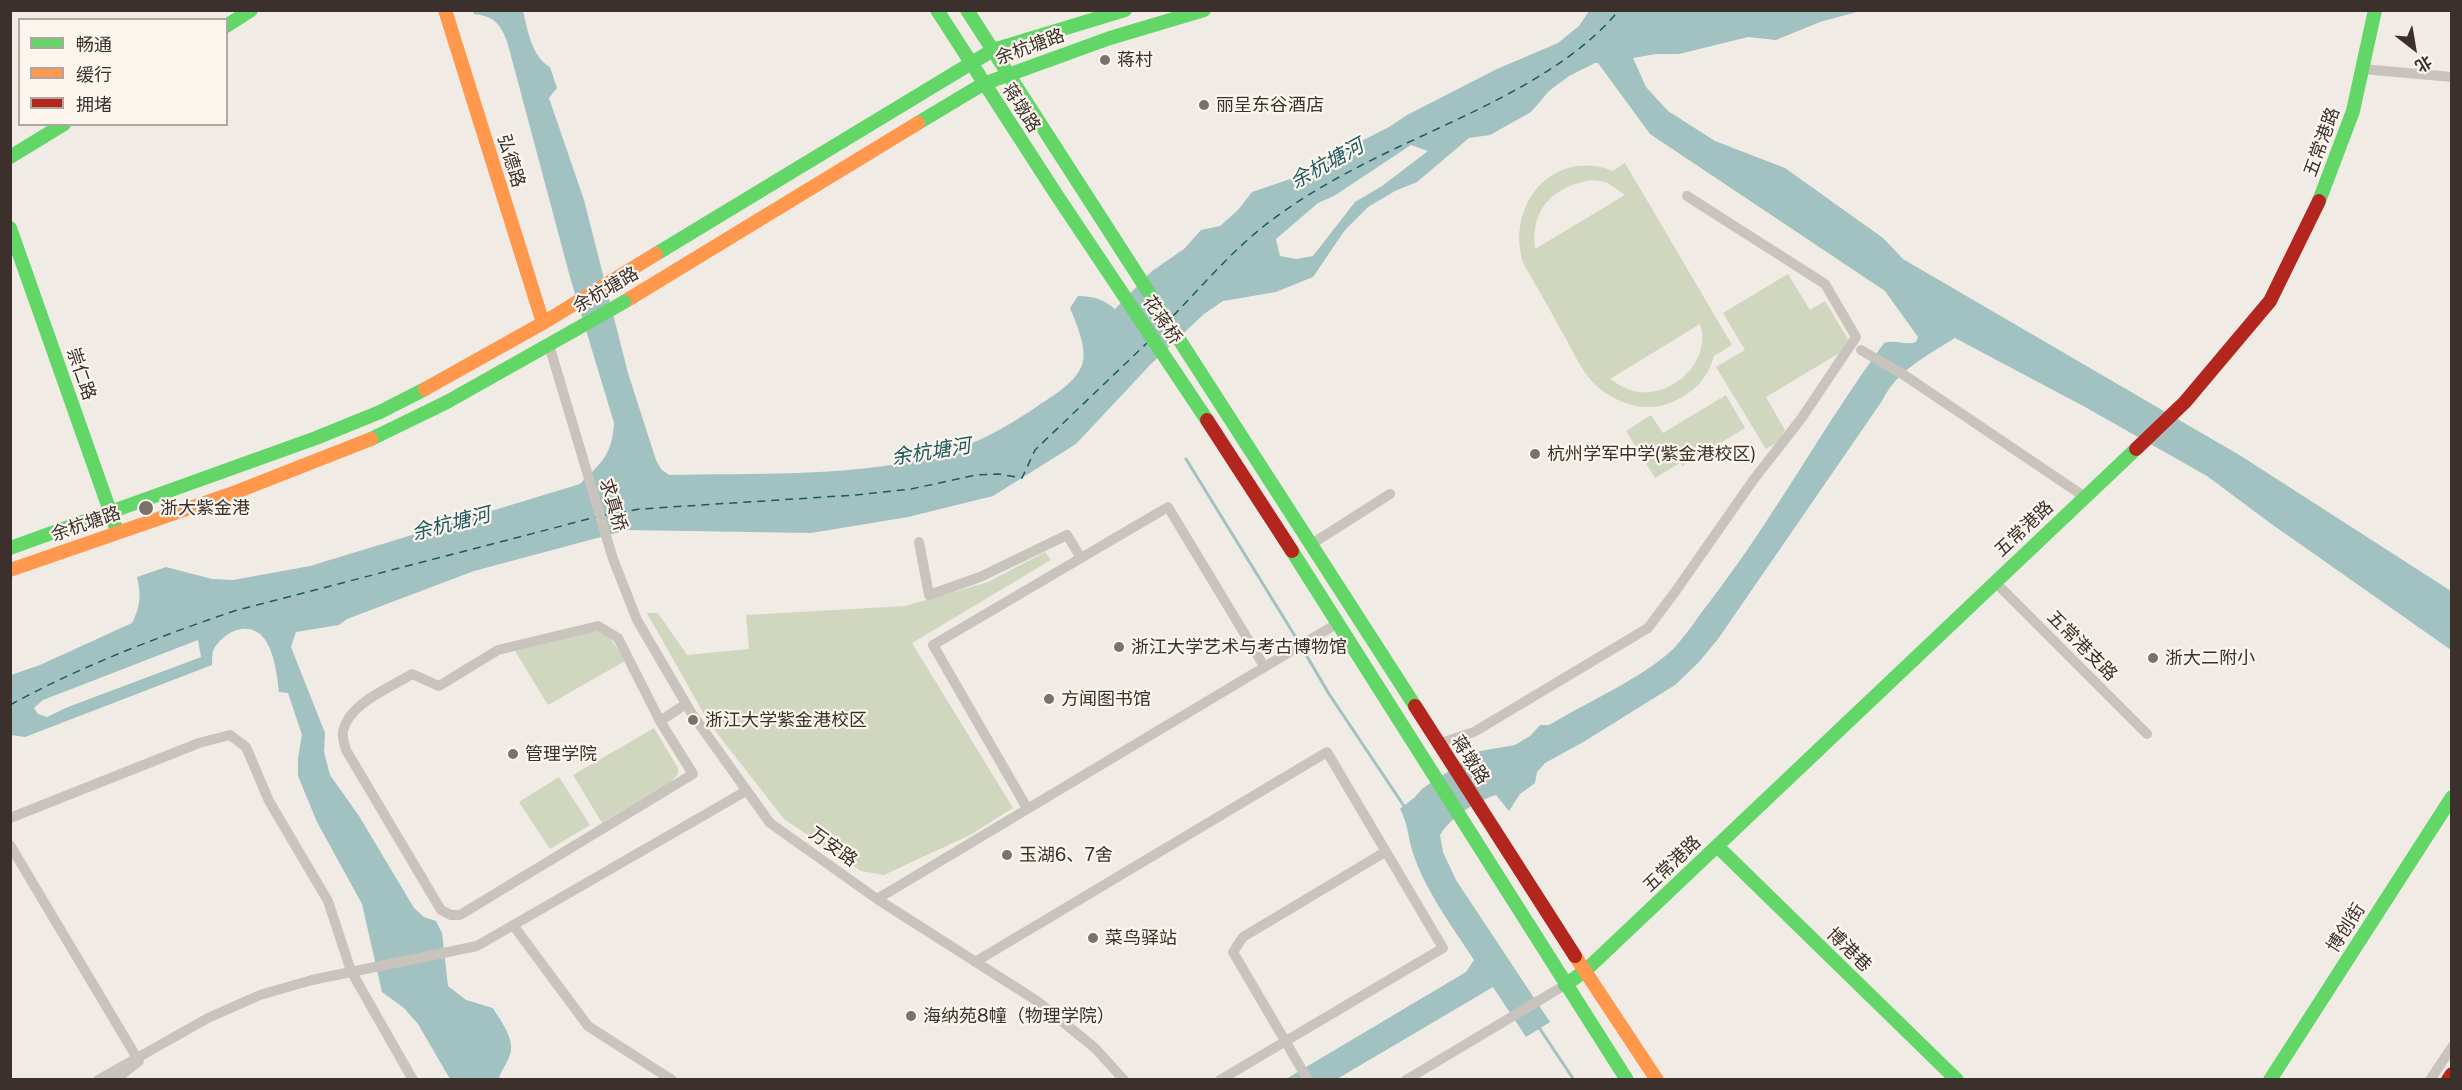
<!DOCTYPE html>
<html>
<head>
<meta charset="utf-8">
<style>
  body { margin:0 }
  #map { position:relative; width:2462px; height:1090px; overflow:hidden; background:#f0ebe5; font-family:"Public Sans","Noto Sans SC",sans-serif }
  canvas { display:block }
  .frame { position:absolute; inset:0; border:12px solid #3b302b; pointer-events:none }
  .legend { position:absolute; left:18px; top:18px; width:210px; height:108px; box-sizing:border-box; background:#fbf5ee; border:2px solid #aea6a0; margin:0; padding:8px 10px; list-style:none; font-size:18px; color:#3b302b }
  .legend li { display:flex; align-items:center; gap:12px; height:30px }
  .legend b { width:30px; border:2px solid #aea6a0 }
  .north { position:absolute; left:2384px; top:18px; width:60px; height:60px; -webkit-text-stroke:4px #fbf5ee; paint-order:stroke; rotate:149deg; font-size:16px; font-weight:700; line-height:24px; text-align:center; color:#3b302b }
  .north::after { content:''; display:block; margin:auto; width:21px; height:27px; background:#3b302b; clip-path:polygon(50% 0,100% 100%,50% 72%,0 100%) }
</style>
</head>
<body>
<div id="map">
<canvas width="2462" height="1090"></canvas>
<div class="frame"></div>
<ul class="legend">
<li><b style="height:8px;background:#63d668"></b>畅通</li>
<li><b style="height:8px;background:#ff974d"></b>缓行</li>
<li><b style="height:8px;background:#b3261e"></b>拥堵</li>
</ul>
<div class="north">北</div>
</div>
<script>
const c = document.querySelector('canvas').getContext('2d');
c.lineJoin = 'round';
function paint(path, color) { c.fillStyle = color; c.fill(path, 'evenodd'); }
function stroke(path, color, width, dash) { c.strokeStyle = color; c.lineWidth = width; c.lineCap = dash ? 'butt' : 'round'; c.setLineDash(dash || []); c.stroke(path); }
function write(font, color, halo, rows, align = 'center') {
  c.font = font + ' "Public Sans","Noto Sans SC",sans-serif'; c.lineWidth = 4.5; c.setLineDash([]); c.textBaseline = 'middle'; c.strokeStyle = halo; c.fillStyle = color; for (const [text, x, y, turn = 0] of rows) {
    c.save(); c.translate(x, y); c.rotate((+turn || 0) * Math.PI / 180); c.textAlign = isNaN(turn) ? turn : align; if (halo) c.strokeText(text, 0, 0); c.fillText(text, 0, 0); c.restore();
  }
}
paint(new Path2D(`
  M1625,163l107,182 -18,11c-6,22 -20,37 -42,46 -28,13 -64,-1 -83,-24 -11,-14 -19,-33 -28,-48 -12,-22 -24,-43 -37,-65 -20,-58 28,-118 89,-94zM1592,180l14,2 19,13 -90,54c-5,-41 19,-63 57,-69zM1700,324c12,36 -25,72 -61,68 -10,-1 -20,-7 -29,-13z
  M1788,274l22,36 15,-9 23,38 -7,13 -75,45 19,33 -7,12 -12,7 -50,-82 29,-17 -22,-37z
  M1726,395l19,33 -63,38 -2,-3 -25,15 -29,-47 25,-16 12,18z
  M1045,552l6,8 -139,83 101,165 -43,27 -86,40 -23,-4 -77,-52 -75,-96 -62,-110h11l29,42 62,-6 -3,-34 159,-9 83,-24z
  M595,631c17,5 21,16 30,30l-77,44 -33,-54z
  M654,728l24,40v6l-8,9 -68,40 -29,-48z
  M559,777l31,48 -40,24 -31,-47z`), '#d1d6bf');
paint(new Path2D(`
  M473,11h50c5,19 8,45 27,56l7,21 -8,10 35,102 44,173 28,87 5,9 8,6c85,-2 172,2 255,-16 41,-9 81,-30 115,-54 15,-10 36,-22 43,-40 6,-16 -6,-42 -12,-57l8,-12c15,0 25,3 37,13l37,-38 32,-22 17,-19 19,-4 18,-16 14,-18 41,-14 27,-16 69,-35 18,-12 90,-46 61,-26 21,-17 10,-15h271l-40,11 -44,18 -28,-3 -69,17h-23l-23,4 13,29 22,24 47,30 70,27 98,70 20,21 338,197 210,135v59l-181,-127 -63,-47 -122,-69 -130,-69c-28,18 -58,32 -73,63l-164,238 -19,23 -24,23 -90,56 -40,22 -8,9 -2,11 -15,11 -11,17 -13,-16c-20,6 -45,22 -56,40l3,17 13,28 94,142 -24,15 -33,-50 -156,92h-51l180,-107 8,-12c-22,-34 -48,-68 -61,-107 -5,-15 -5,-30 -13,-44l15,-12 8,-9 57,-37 35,-6 15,-9 10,-11h9l14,-8c32,-18 88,-45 112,-70 13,-14 24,-32 36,-47 63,-82 112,-174 173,-257 11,-4 22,3 32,-1l2,-5 -33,-46 -235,-157 -52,-71h-3l-26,13 -20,15 -18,21 -41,23 -21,3 -52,44 -22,9 -27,16 -23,23 -32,47 -37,15 -53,9 -19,13 -53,50 -75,80 -83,52 -85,21 -97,16 -184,-3 -153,41 -127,48 -8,6 -43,7 -5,15 34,86 -1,19 6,23 29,41 55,92 10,9 12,4 6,12 6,53 18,14 27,8c8,14 24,33 16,49 -3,9 -8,13 -10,22h-49l-32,-55 -14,-16 -22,-16 -20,-88 -45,-82 -19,-46v-18l4,-23 -14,-42 -9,-1c-2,-17 -5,-46 -19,-58 -16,-13 -39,0 -47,17 -1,4 -1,10 -1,14l-187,72 -14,-2v-60l29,-10 92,-42c9,-17 9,-29 5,-46l29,-10 46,12 21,1 77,-14 270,-82c22,-22 32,-29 34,-61l-44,-146 -63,-236c-7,-18 -14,-25 -33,-27zM1411,145l17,6 -46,35 -27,16 -42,54 -17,3 -16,-3 -4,-17 42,-36 16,-7zM198,640l3,17 -133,50 -21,10 -9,-3 -4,-6 9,-8z`), '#a1c2c1');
stroke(new Path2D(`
  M1186,459l109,177
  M1305,653l24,41 77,115
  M1538,1026l36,54`), '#a1c2c1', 3);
stroke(new Path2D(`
  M1173,316c30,-31 58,-64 91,-90 29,-23 63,-43 96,-60 82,-43 200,-83 259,-156
  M604,515l36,-6 216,-14 55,-6 65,-14 22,-1 24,4 13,-28 112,-107
  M10,705c71,-39 148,-68 224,-94l362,-94`), '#1f5a5e', 1.5, [8, 6]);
stroke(new Path2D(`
  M2362,69l90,8
  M549,345l64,214 24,61 55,94 78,109 107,76 160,102 58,47 29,32
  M1861,350l43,25 181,122
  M919,542l10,53 51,-18 87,-42 14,23 87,-51 96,159
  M1310,545l80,-51
  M1995,582l152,152
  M660,721l-42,-83 -20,-12 -100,24 -59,36 -27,-12c-22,14 -63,29 -69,57 -1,6 1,12 3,19l95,160 10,5h9l233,-141 -33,-53 26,-17
  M1438,744l36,-12 174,-104 27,-36 79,-113 47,-60 55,-82 -31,-53 -138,-88
  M1027,808l-94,-163 148,-87
  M10,818l189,-75 31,-8 16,12 23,54 59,100 23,70 62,109
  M10,845l127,213
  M877,899l461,-276
  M513,925l75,101 84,54
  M975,962l352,-210 116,196 -223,132
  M98,1080l110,-62 52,-23 52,-15 165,-34 269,-155
  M115,1080l24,-19
  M1308,1080l-75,-128 10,-15 142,-85
  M1406,1080l159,-95
  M2430,1080l22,-33`), '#c9c3be', 10);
stroke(new Path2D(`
  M937,10l119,184 151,226
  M967,10l448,696
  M226,26l25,-16
  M918,123l65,-39 127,-46 94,-28
  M10,157l54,-33
  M2319,201l34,-90 22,-101
  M10,228l107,303
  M656,254l337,-204 132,-40
  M371,439l76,-37 126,-71
  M10,548l306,-110 64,-26 45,-23
  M1292,551l335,529
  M1717,846l240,234
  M1565,985l20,-14 551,-522
  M2270,1080l182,-283`), '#63d668', 14);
stroke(new Path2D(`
  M445,10l98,313
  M624,302l294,-179
  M425,389l118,-66 113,-69
  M10,570l226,-78 135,-53
  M1575,956l82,124`), '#ff974d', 14);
stroke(new Path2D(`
  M1207,420l85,131
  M2136,449l49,-47 85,-101 49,-100
  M1415,706l160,250
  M2448,1080l4,-6`), '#b3261e', 14);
stroke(new Path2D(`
  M573,331l51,-29`), '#63d668', 14);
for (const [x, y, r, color] of [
  [1105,60,6,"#7a716c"],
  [1204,105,6,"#7a716c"],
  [1535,454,6,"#7a716c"],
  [146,508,8,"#7a716c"],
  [1119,647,6,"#7a716c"],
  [2153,658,6,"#7a716c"],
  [1049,699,6,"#7a716c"],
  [693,720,6,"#7a716c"],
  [513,754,6,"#7a716c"],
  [1007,855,6,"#7a716c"],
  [1093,938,6,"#7a716c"],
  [911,1016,6,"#7a716c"]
]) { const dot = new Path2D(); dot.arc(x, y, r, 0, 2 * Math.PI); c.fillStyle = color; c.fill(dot); stroke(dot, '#fbf5ee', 2); }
write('18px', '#3b302b', '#fbf5ee', [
  ["余杭塘路",1030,47,-20],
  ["蒋墩路",1021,108,57],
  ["五常港路",2322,142,-70],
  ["弘德路",511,161,73],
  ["余杭塘路",606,290,-30],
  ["花蒋桥",1162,320,56],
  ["崇仁路",81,374,71],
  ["求真桥",613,505,73],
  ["余杭塘路",86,524,-19],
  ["五常港路",2024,529,-43],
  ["五常港支路",2082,646,45],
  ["蒋墩路",1470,760,57],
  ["万安路",833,847,35],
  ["五常港路",1672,864,-44],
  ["博创街",2346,928,-57],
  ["博港巷",1849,950,44]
]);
write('18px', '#3b302b', '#fbf5ee', [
  ["蒋村",1117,60],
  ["丽呈东谷酒店",1216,105],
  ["杭州学军中学(紫金港校区)",1547,454],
  ["浙大紫金港",160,508],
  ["浙江大学艺术与考古博物馆",1131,647],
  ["浙大二附小",2165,658],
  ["方闻图书馆",1061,699],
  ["浙江大学紫金港校区",705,720],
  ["管理学院",525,754],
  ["玉湖6、7舍",1019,855],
  ["菜鸟驿站",1105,938],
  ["海纳苑8幢（物理学院）",923,1016]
], 'left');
write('italic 20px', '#1f5a5e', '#fbf5ee', [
  ["余杭塘河",1327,164,-29],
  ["余杭塘河",931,452,-9],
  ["余杭塘河",451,524,-14]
]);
</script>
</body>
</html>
